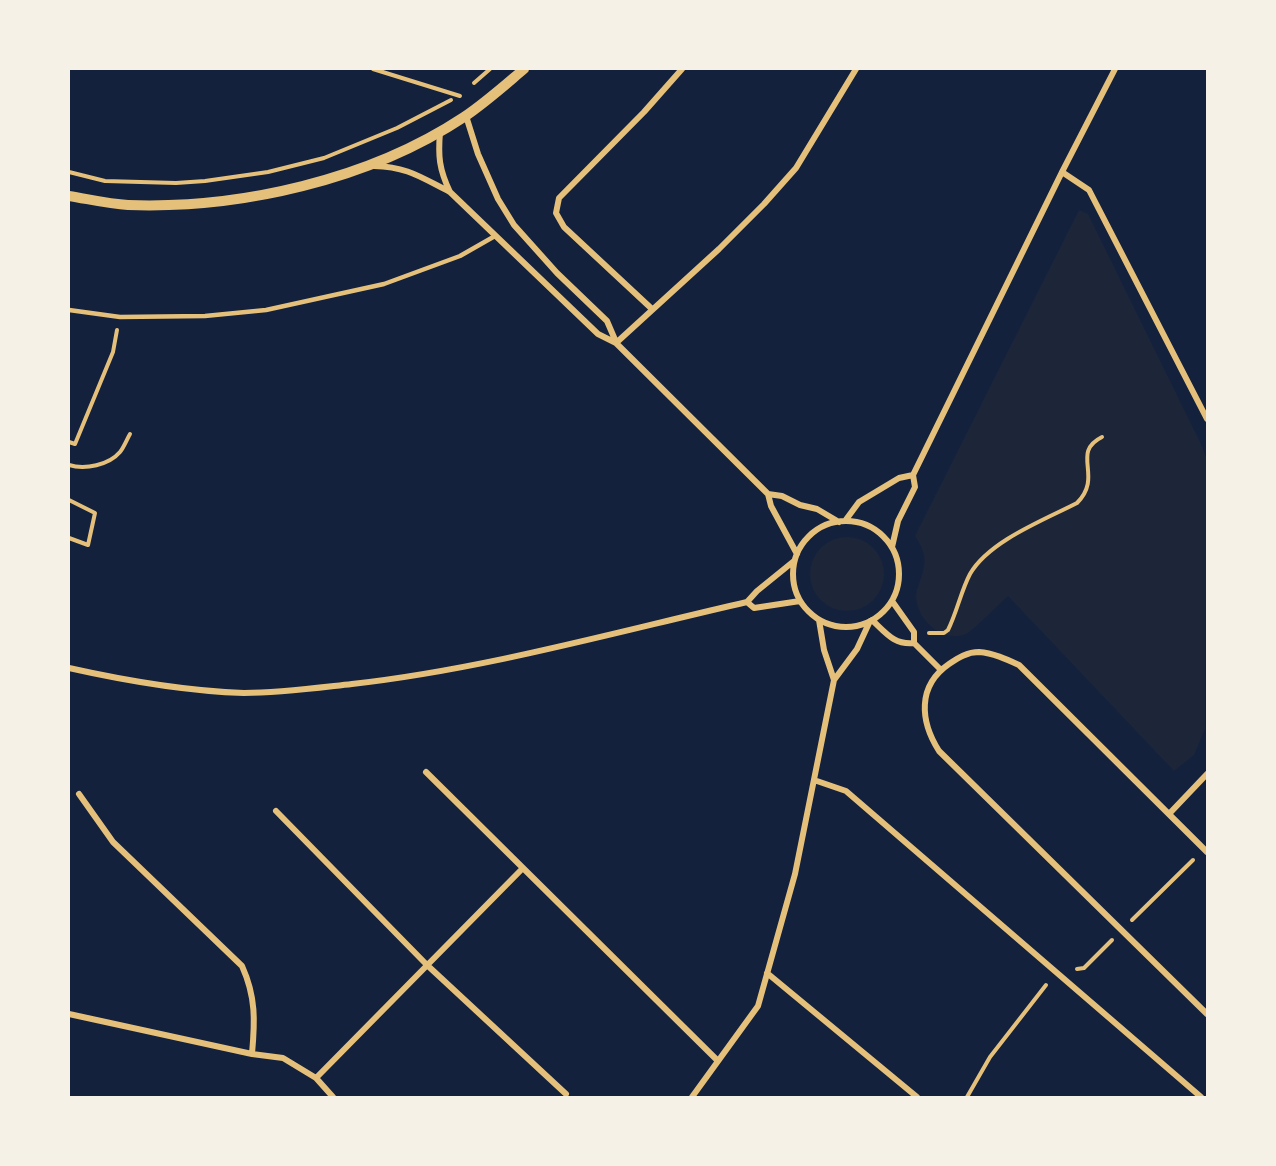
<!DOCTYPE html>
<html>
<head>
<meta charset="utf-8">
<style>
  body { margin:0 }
  #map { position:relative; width:1276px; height:1166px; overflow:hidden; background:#14213d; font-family:"Source Serif 4",serif }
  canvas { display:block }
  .frame { position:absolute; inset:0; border:70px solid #f6f1e7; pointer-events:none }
</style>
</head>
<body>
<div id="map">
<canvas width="1276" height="1166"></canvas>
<div class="frame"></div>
</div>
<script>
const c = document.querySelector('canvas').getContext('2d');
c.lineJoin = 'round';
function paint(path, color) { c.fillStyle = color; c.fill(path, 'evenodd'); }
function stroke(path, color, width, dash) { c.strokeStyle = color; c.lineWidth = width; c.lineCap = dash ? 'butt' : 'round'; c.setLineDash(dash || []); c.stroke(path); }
paint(new Path2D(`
  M1079,210l9,4 113,230 6,16 -2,269 -11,26 -20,16 -166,-175c-8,7 -35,35 -42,38 -23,9 -48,-13 -50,-36 0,-5 1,-9 3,-14 7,-21 9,-28 -4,-48z
  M810 574a37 37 0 1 1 74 0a37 37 0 1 1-74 0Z`), '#1d2539');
stroke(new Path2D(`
  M373,69l87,27
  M474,83l16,-14
  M69,172l36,9 71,2 29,-2 63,-9 56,-14 73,-30 54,-28
  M69,442l6,2 38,-92 4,-22
  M69,465c16,5 40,0 51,-13 4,-5 7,-13 10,-18
  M69,500l26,13 -7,32 -19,-7
  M929,633h15l4,-3c9,-18 13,-39 22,-56 19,-33 74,-54 107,-71 27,-27 -7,-50 25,-66
  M1132,920l61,-60
  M1077,969l7,-1 28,-28
  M967,1097l23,-40 56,-72`), '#e5c07b', 4);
stroke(new Path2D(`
  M69,310l51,7 85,-1 61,-6 118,-26 76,-28 35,-20`), '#e5c07b', 4.5);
stroke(new Path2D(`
  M466,116l12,38 20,45 16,26 43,48 50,48 9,21
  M440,132c-2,24 -1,37 10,60l148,142 18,9 152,151 3,12 26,48
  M374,166c34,1 46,11 76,26
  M1062,172l27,18 118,229
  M652,309l-88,-82 -8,-14 3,-15 85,-86 38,-43
  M616,343l103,-94 45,-45 32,-36 60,-99
  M768,494l14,2 18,9 17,4 22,13
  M845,521l14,-19 40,-24 14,-3
  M793 574a53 53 0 1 1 106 0a53 53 0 1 1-106 0Z
  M892,547l6,-26 17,-34 -2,-12 149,-303 53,-103
  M892,601l22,31v11l27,27
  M747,602l7,6 46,-7
  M872,620c14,13 22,25 42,23
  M69,668c58,13 115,23 175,25 36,0 72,-5 108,-9 133,-15 264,-52 395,-82l10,-11 37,-30
  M834,680l23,-31 13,-28
  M426,772l292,289
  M814,780l32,11 355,306
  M79,794l34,48 129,124c14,31 13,55 10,88
  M276,811l151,154 139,129
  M1169,814l38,-40
  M1207,852l-188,-187c-13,-6 -26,-12 -40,-13 -12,0 -21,6 -30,12 -32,22 -29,57 -10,87l268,263
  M767,973l150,124
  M69,1014l183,40 31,4 33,20 17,19
  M316,1078l206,-209
  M692,1097l66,-91 37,-132 39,-194 -10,-30 -5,-30`), '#e5c07b', 6);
stroke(new Path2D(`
  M69,196c19,3 39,8 59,9 112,4 241,-25 336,-88 21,-14 41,-32 60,-48`), '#e5c07b', 10);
</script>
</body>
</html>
